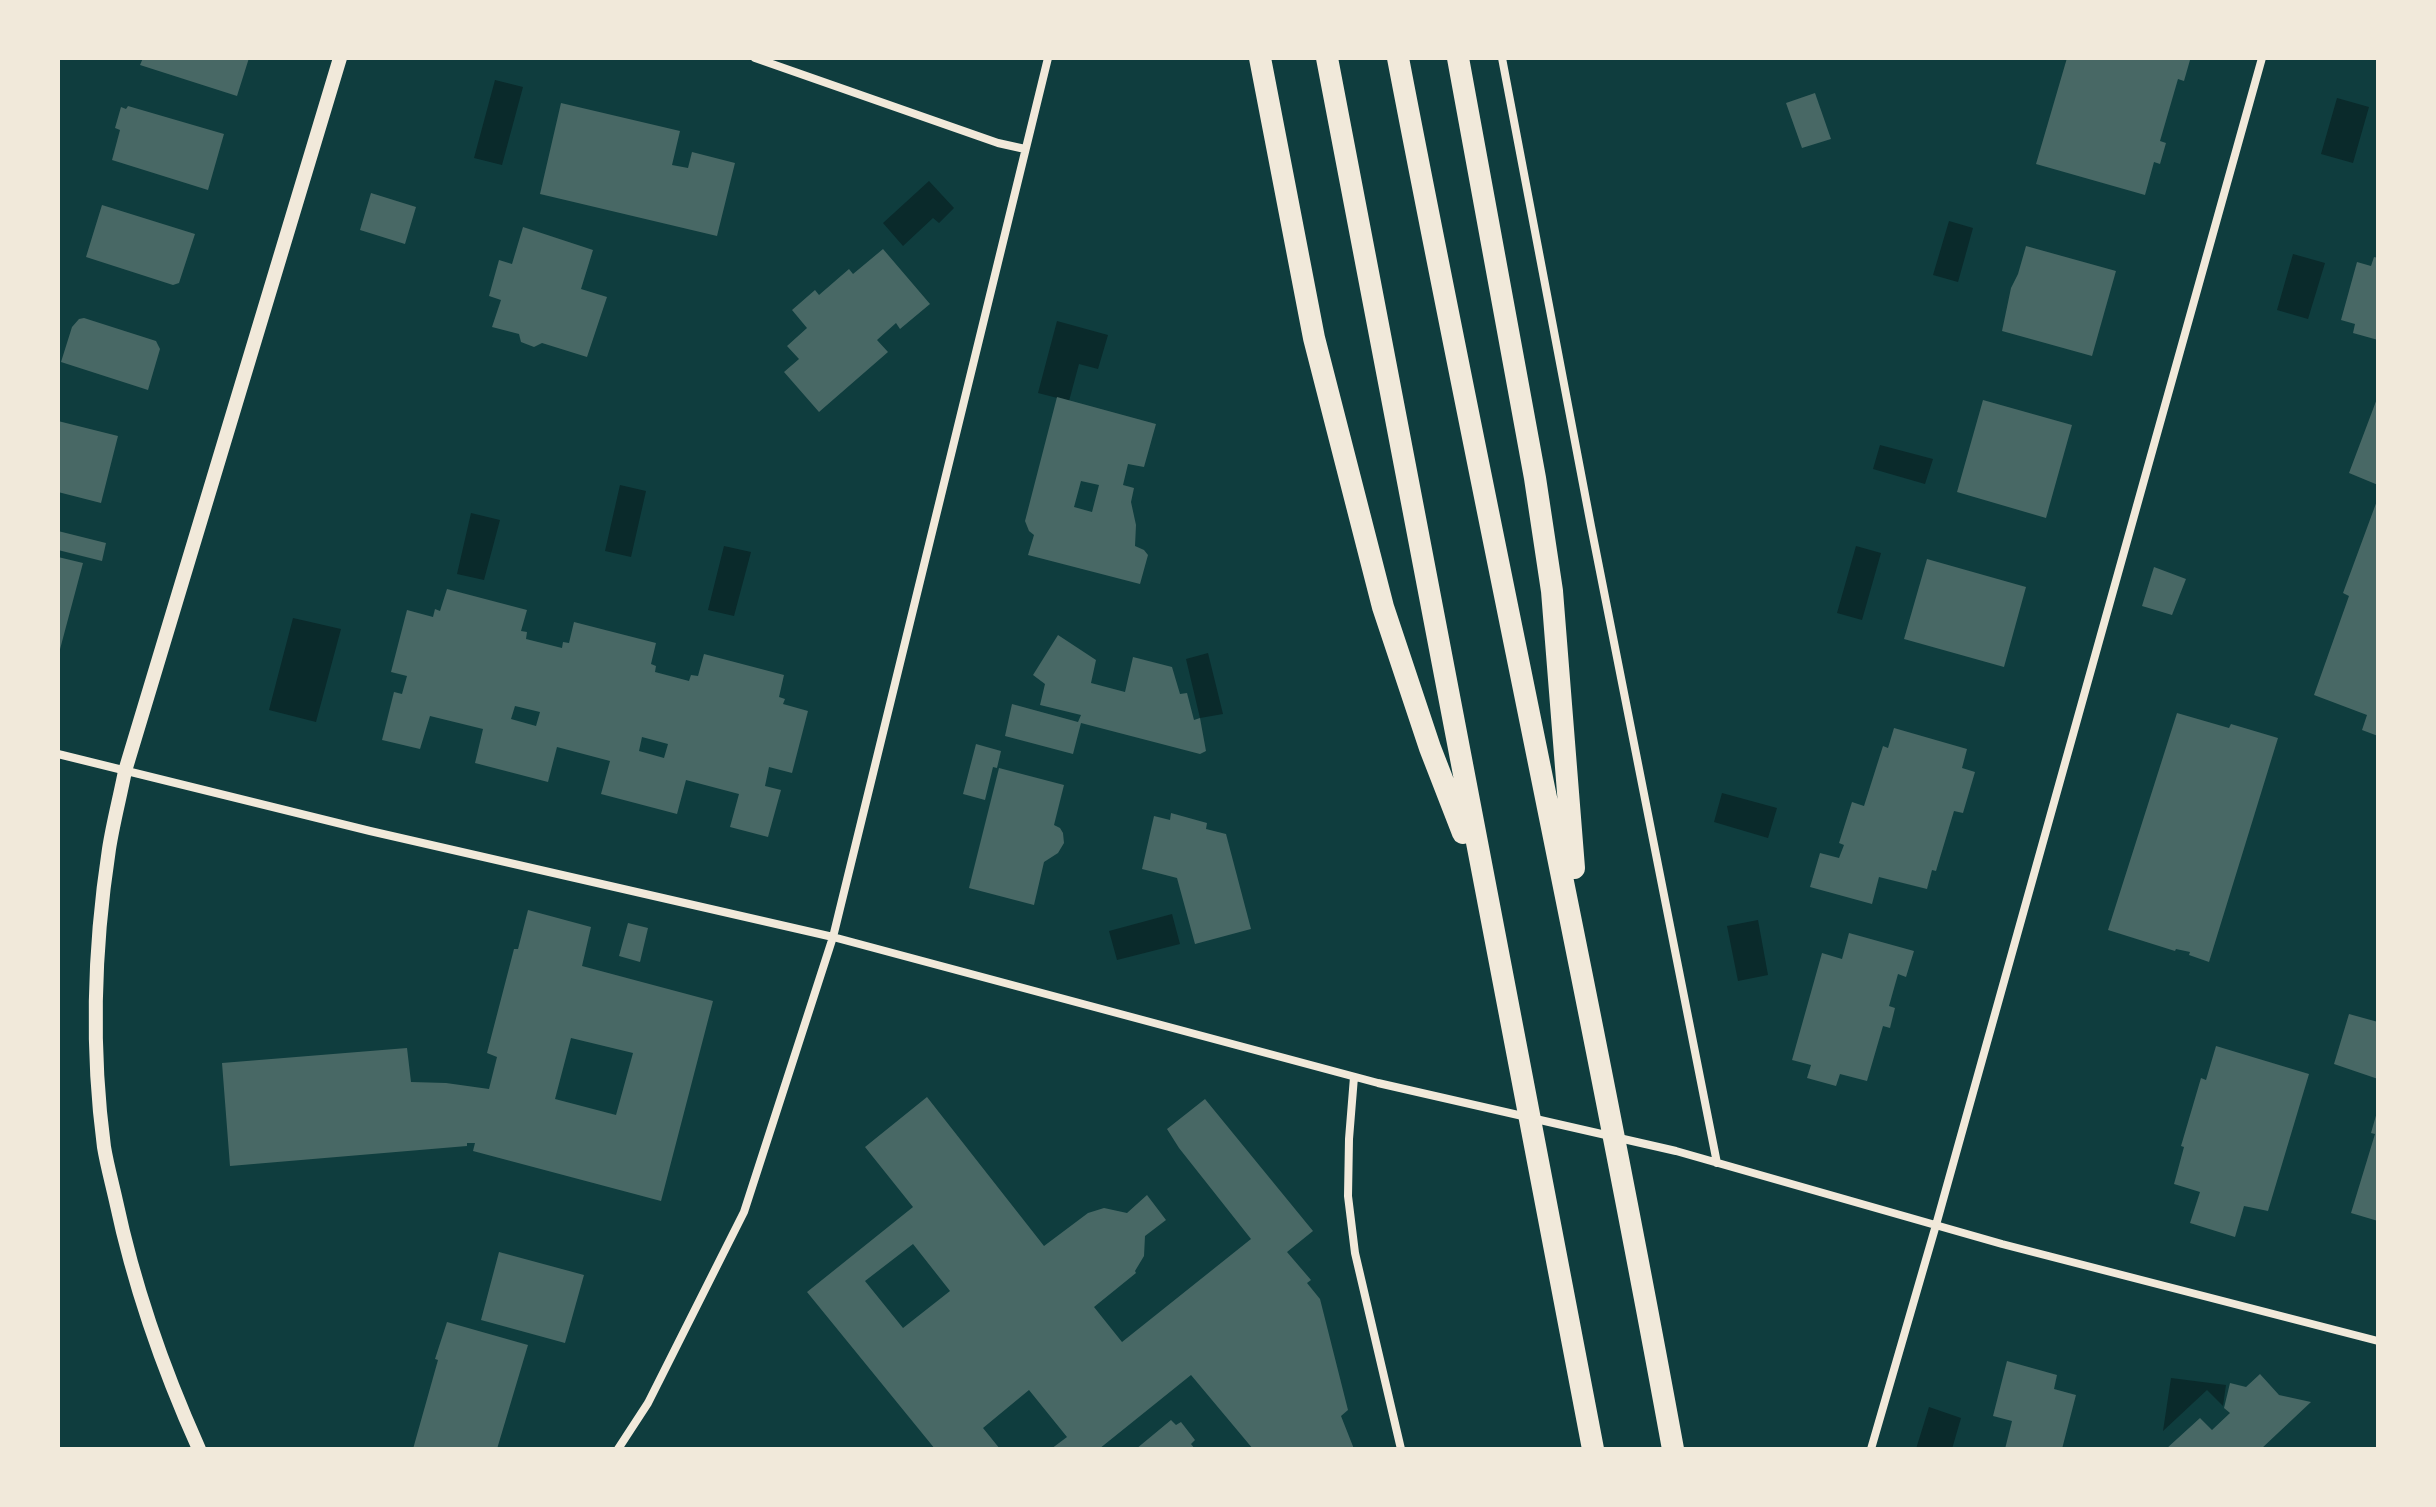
<!DOCTYPE html>
<html>
<head>
<meta charset="utf-8">
<style>
  body { margin:0 }
  #map { position:relative; width:2436px; height:1507px; overflow:hidden; background:#0f3d3e; font-family:Poppins,sans-serif }
  canvas { display:block }
  .frame { position:absolute; inset:0; border:60px solid #f1e9da; pointer-events:none }
</style>
</head>
<body>
<div id="map">
<canvas width="2436" height="1507"></canvas>
<div class="frame"></div>
</div>
<script>
const c = document.querySelector('canvas').getContext('2d');
c.lineJoin = 'round';
function paint(path, color) { c.fillStyle = color; c.fill(path, 'evenodd'); }
function stroke(path, color, width, dash) { c.strokeStyle = color; c.lineWidth = width; c.lineCap = dash ? 'butt' : 'round'; c.setLineDash(dash || []); c.stroke(path); }
paint(new Path2D(`
  M495,80l28,7 -21,78 -28,-7z
  M2337,98l32,9 -16,56 -32,-9z
  M929,181l25,27 -15,15 -6,-5 -30,28 -20,-23z
  M1949,221l24,7 -15,54 -25,-7z
  M2293,254l32,9 -17,56 -31,-9z
  M1057,321l51,14 -10,34 -19,-5 -10,37 -31,-8z
  M1880,445l53,14 -8,25 -52,-15z
  M620,485l26,6 -15,66 -26,-6z
  M471,513l29,7 -16,60 -27,-6z
  M724,546l27,6 -17,64 -26,-6z
  M1856,546l25,7 -19,67 -25,-7z
  M293,618l48,11 -25,93 -47,-12z
  M1208,653l15,61 -23,4 -14,-59z
  M1722,793l55,15 -9,30 -54,-16z
  M1172,914l8,30 -63,16 -8,-29z
  M1758,920l10,55 -30,6 -11,-55z
  M2171,1378l55,7 -3,21 -16,-16 -44,41z
  M1929,1407l32,11 -9,31h-36z`), '#0a2a2b');
paint(new Path2D(`
  M143,58h106l-12,38 -97,-31z
  M2067,58h115l8,2 -6,21 -6,-2 -18,62 6,2 -6,21 -6,-2 -9,33 -109,-31z
  M1815,93l16,46 -29,9 -16,-45z
  M561,103l119,28 -8,34 16,3 4,-16 43,11 -18,73 -177,-42z
  M128,106l96,28 -16,56 -96,-30 8,-30 -5,-2 6,-21 5,2z
  M371,193l45,14 -11,37 -45,-14z
  M102,205l93,29 -16,49 -6,2 -87,-28z
  M523,227l70,23 -12,39 26,8 -20,60 -45,-14 -8,4 -13,-5 -2,-8 -27,-7 9,-27 -12,-4 10,-36 13,4z
  M2026,246l90,25 -24,85 -90,-25 9,-43 7,-14z
  M883,249l47,55 -30,25 -4,-6 -19,17 11,12 -69,60 -35,-40 15,-13 -12,-13 20,-18 -15,-18 23,-20 4,5 30,-26 4,5z
  M2374,257l4,1v82l-25,-7 2,-9 -14,-4 16,-58 14,4z
  M84,318l72,23 4,8 -12,41 -87,-28 11,-35 7,-8z
  M2378,396v89l-29,-12z
  M1057,397l99,27 -12,43 -16,-3 -5,21 11,3 -3,14 5,23 -1,21 9,4 4,5 -8,29 -112,-29 6,-20 -5,-4 -4,-10zM1081,481l18,4 -7,27 -18,-5z
  M1983,400l89,25 -26,93 -89,-26z
  M58,421l60,15 -17,67 -43,-11z
  M2378,498v238l-16,-6 5,-15 -53,-20 35,-99 -6,-3z
  M58,531l48,12 -4,18 -44,-11z
  M58,557l25,6 -24,90h-1z
  M1927,559l99,28 -22,80 -100,-28z
  M2154,567l32,12 -14,36 -30,-9z
  M447,589l80,21 -6,21 6,1 -1,7 36,9 1,-6 6,1 5,-21 82,21 -5,21 5,2 -1,6 34,9 2,-6 7,1 6,-22 80,21 -5,22 6,2 -2,5 25,7 -16,62 -23,-6 -4,19 16,4 -13,47 -38,-10 9,-33 -53,-14 -9,34 -76,-20 9,-33 -53,-14 -9,35 -73,-19 8,-34 -53,-13 -10,33 -38,-9 12,-48 8,2 5,-18 -16,-4 16,-62 26,7 2,-8 5,2zM515,706l25,6 -4,14 -25,-7zM642,737l26,7 -4,14 -25,-7z
  M1058,635l38,25 -5,23 34,9 8,-35 39,10 8,27 7,-1 7,27 6,-2 6,33 -6,3 -119,-31 -8,31 -68,-18 7,-32 66,18 3,-7 -41,-10 5,-21 -12,-9z
  M2177,713l52,15 2,-4 47,14 -69,224 -20,-7 1,-3 -14,-3 -1,2 -67,-21z
  M1894,728l73,21 -5,19 13,4 -12,41 -9,-2 -18,60 -4,-1 -5,19 -48,-12 -7,27 -62,-17 10,-34 19,5 5,-13 -5,-2 13,-41 12,4 19,-60 5,2z
  M976,744l25,7 -4,17 -4,-1 -8,33 -22,-6z
  M999,768l65,17 -10,40 6,3 3,5 1,10 -6,10 -14,9 -10,43 -65,-17z
  M1171,813l36,10 -1,6 20,5 25,95 -56,15 -18,-66 -35,-9 12,-53 16,4z
  M528,910l63,17 -9,39 131,35 -52,200 -188,-50 2,-8h-8v3l-237,20 -8,-103 185,-15 4,34 35,1 43,6 8,-32 -10,-4 27,-104h4zM571,1038l62,15 -17,62 -61,-16z
  M628,923l20,5 -8,34 -21,-6z
  M1849,933l65,18 -8,26 -8,-3 -9,32 6,2 -5,20 -7,-2 -16,55 -27,-7 -4,12 -29,-8 4,-13 -19,-5 30,-107 20,6z
  M2349,1014l29,8v57l-44,-15z
  M2216,1046l93,28 -41,137 -24,-5 -9,31 -45,-14 10,-31 -26,-8 10,-37 -3,-1 20,-68 5,2z
  M927,1097l117,149 44,-33 16,-5 23,5 20,-18 19,25 -21,16 -1,20 -9,15 1,2 -42,34 28,35 129,-103 -72,-91 -12,-19 38,-30 108,132 -26,21 24,28 -4,3 13,16 28,111 -7,6 13,33h-101l-62,-74 -92,74h-48l16,-12 -38,-47 -46,38 17,21h-65l-128,-157 106,-85 -48,-60zM913,1244l37,47 -47,37 -38,-47z
  M2377,1112h1v109l-27,-8 24,-79 -4,-1z
  M499,1252l85,23 -19,68 -84,-23z
  M447,1322l81,23 -31,104h-84l25,-89 -3,-1z
  M2007,1361l50,14 -3,14 22,6 -14,54h-57l7,-28 -19,-5z
  M2260,1374l19,21 32,7 -50,47h-95l34,-31 12,12 18,-17 -6,-5 6,-25 16,4z
  M1171,1420l5,5 5,-3 14,18 -4,4 4,5h-59z`), '#486865');
stroke(new Path2D(`
  M755,58l243,85 27,6
  M1502,58l89,468 126,637
  M58,754l312,77 463,106 545,146 298,68 326,93 376,97
  M1354,1077l-5,62 -1,57 7,57 46,196
  M618,1449l30,-46 96,-191 89,-275 215,-879
  M1871,1449l65,-224 326,-1167`), '#f1e9da', 8);
stroke(new Path2D(`
  M199,1449c-36,-80 -65,-163 -83,-248 -4,-18 -9,-36 -12,-54 -13,-98 -10,-200 5,-298 4,-26 11,-52 16,-78l215,-713`), '#f1e9da', 14);
stroke(new Path2D(`
  M1260,58l54,280 69,269 47,141 33,85
  M1327,58l266,1391
  M1398,58c89,464 190,926 275,1391
  M1458,58l77,420 17,113 22,277`), '#f1e9da', 22);
</script>
</body>
</html>
